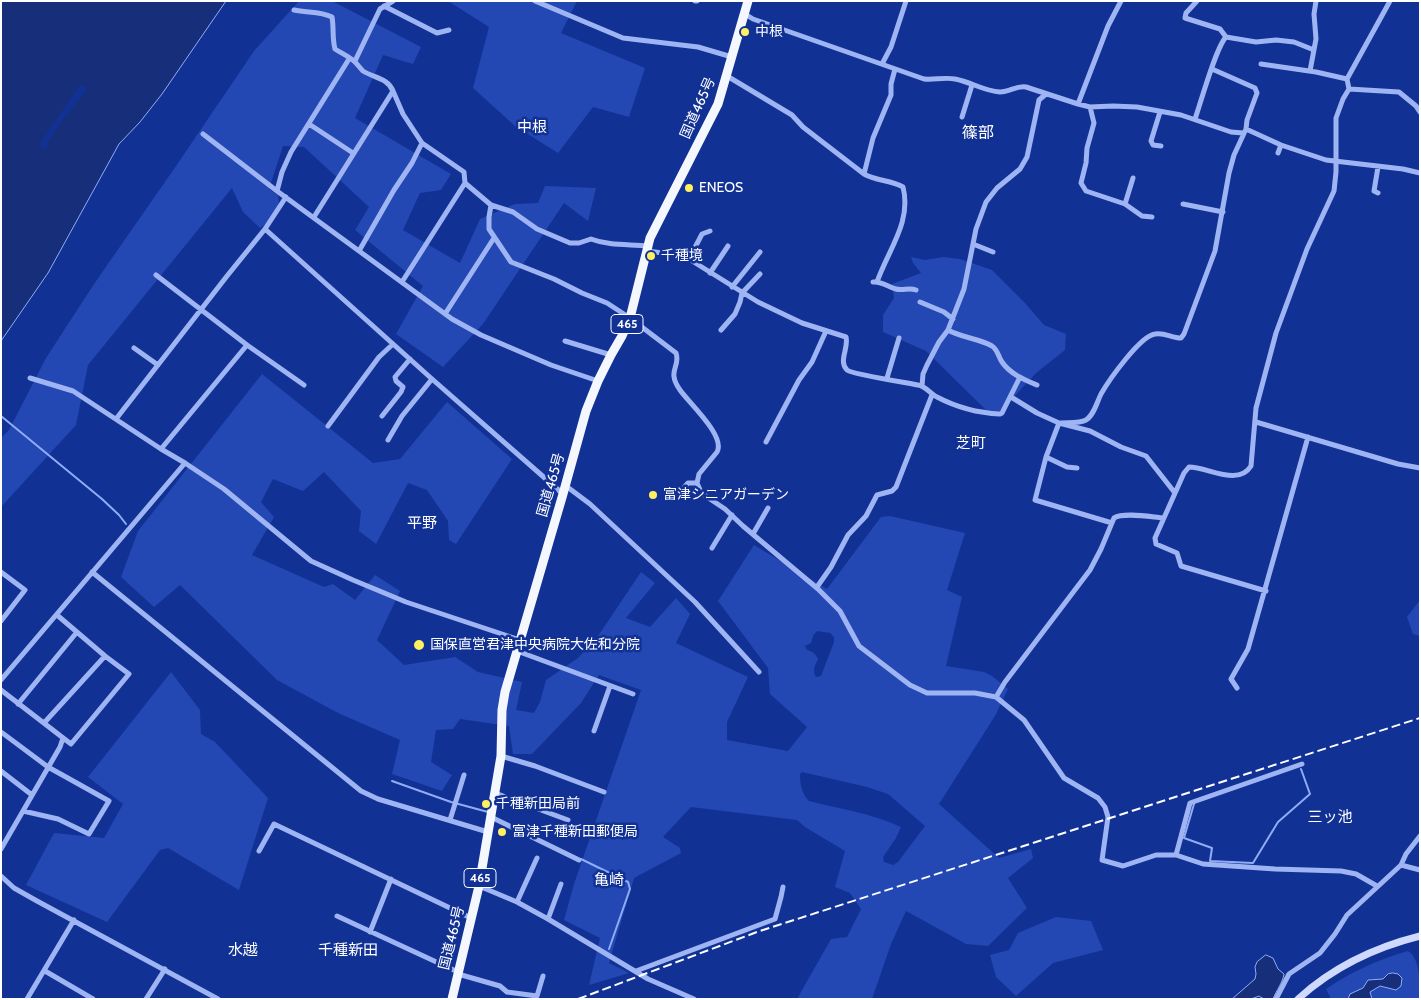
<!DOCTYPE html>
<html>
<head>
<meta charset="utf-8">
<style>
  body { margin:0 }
  #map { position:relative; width:1421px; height:1000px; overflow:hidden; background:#113194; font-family:Cabin,sans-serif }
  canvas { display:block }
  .frame { position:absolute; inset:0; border:2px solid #fff; pointer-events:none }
</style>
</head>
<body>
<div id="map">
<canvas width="1421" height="1000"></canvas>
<div class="frame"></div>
</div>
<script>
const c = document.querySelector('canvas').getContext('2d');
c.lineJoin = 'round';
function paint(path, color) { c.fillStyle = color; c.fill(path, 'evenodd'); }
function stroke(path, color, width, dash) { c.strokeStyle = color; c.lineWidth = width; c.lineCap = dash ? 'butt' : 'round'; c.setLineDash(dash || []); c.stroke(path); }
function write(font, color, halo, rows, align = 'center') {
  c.font = font + ' Cabin,"Noto Sans JP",sans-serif'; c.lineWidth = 5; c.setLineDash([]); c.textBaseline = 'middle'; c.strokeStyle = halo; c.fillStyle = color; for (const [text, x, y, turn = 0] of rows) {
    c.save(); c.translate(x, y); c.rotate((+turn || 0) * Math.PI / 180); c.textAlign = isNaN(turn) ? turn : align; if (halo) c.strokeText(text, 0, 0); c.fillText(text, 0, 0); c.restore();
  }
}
paint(new Path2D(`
  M299,1h33l89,46 -8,17 -30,-9 -28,63 96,56 -10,16 -21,3 -17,37 57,33 20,-44 35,-15 23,-1 7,-17 51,2 -8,33 -24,-18 -81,121 -40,43 -47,-33 27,-48 -68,-56 14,-23 -65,-60 -21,-1 -14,43 9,6 1,9 -13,20 -6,4 -17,-16 -11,-24 -144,177 -12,60 -75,82v-69l8,-8 37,-72 48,-74 82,-118 78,-115z
  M448,1h129l-16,32 84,35 -16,49 -36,-10 -35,46 -43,-27 -42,-38 16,-61z
  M911,257l14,3 18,-3 17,2 32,11 33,33 19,22 22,9 -1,16 -29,23 -35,38 -13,1 -62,-61 -43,-19v-17l11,-17 -2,-14 29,-11 -8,-10z
  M262,374l111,89 27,-4 47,-57 65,57 -56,85 -7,-4 -1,-19 -21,-31 -19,-7 -32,61 -17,-13 2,-20 -37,-39 -21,19 -30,-12 -12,23 13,15 -22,38 72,32 9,-3 22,16 20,-25 25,16 -23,49 27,25 51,-8 23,15 44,10 -6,28 18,3 6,-11 6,-22 32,-22 18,-19 45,-67 14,11 -29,35 24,9 26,-29 14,16 -14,29 72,34 -21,45v18l61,11 19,-24 -37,-33 -2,-26 -50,-67 36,-56 73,44 54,-72 9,-1 75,17 -18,57 15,7 -16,69 38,6 8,4 16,13 -13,27 -56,88 60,54 32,-9 2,9 -25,20 19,30 -39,38 -22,-2 -60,-33 -15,33 -19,55h-75l34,-60 16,-2 14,-28 -11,-16 -15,-6 10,-36 -40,-24 -8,-7 -106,-13 -28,30 17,11 1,5 -47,25 -25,85 20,10 -40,12 11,-47 -36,-18 10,-36 67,-194 -42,-15 -18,28 -49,51h-19l-4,-28 -49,-7 -7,10 -17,1 -5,32 21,13 -10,16 -50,-17 8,-34 -62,-27 -61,-33 -97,-95 -26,22 -33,-30 17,-46zM817,631l13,2 4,4v5l-13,34 -5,1c-4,-6 -1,-12 2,-18 -3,-6 -5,-7 -11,-9l-2,-4 6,-3 2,-7zM802,772l65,15 21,7 37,32 -27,36 -5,3 -9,-3 -1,-5 13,-19 5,-11c-29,-14 -62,-18 -92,-26 -7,-6 -9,-18 -9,-27z
  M1420,600v36l-7,-2 -6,-17z
  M171,672l29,38 1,24 14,8 53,56 -29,92 -71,-42 -8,2 -53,72 -81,-37 28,-52 50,5 19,-34 -35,-27z
  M1056,917l35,4 12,29 -50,13 -37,33 -20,-19 -6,-22 19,-5 9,-17z
  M1408,951c13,8 12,34 12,48h-89l-5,-10c25,-17 53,-30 82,-38z`), '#2348b3');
const water = new Path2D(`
  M1,1h225l-64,93 -22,28 -21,22 -71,129 -47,68z
  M1266,955l7,3 5,11 6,5c-1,8 -8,17 -11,25h-9l-5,-3 -8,3h-19l23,-20 1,-5 -1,-7 2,-5z
  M1393,973l5,1 4,4 -1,8 -5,4 -16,-4 -10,6 2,7h-24l2,-5 13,-6 5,-8 15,-1 5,-5z`);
paint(water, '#172f7b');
stroke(water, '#91acf6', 1);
paint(new Path2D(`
  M80,85l5,1 1,5 -22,27 -16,24 -1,5 -3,2 -5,-4z`), '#113194');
stroke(new Path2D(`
  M1,416l101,83 17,16 7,9
  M392,781l59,21 37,10
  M1194,804l-10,34 28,10 -2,13 43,2 25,-41 32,-28 -9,-25
  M581,859l47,23 2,7 -21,60`), '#91acf6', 2);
stroke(new Path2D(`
  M535,1l88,37 75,9 34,10
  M695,1h2
  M1197,1l-11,12 -1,5 35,11 6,8
  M384,6l53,27 12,-3
  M294,10c13,3 26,1 38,7 2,11 0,21 3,32 6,4 15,8 20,13 3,3 5,6 8,9 11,7 25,7 30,20l-79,126
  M745,14l8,5 171,60c10,1 21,-2 31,0 16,3 29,12 45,13 10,0 17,-7 26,-5l52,17 12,3 23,-1 24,1 44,8 50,17 12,1
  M355,61l25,-52 13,-8
  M882,64l9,-17 15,-46
  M1261,64l55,8 31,7
  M1310,71l6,-32 -2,-25 2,-13
  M727,76l65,39 11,12 61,47c12,7 27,6 39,13 9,35 -15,63 -26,95
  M1349,89l50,3 17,14 4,6
  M393,91l10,23 19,29 42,29 1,11 -63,99
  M1078,104l30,-78 13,-25
  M1090,107l4,16 -7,25 -1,15 -5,20 5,8 39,13 17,12 10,1
  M1160,112l-9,29 2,4 8,1
  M962,117l10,-32
  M1195,119c6,-17 21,-72 31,-82l30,5 20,-2 18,2 20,8
  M309,124l44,29
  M1246,129l35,16 45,15 77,9 17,4
  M203,134l74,57 175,128 29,16 70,30 47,16
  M1278,153l3,-8
  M864,174l9,-36 18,-43v-11l4,-15
  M465,183l26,22 22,7 24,17 33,14h9l12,-4c18,7 38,5 57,7
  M277,191l5,-19 9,-20 58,-93
  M1378,193l-4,-2 4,-24
  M1125,204l8,-26
  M1183,204l40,8
  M491,205l-2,12v12l22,33 43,17 28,14 25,10 23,15 46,35c5,14 -10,17 4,37 9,13 46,46 37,62l-18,22 -2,9 4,9 6,5 18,12 18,17 75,63 22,22 19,35 51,39 17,8h48l21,4 28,23 40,58 34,20 7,9 3,10 -6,43 21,6 33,-11h20l27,9 72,5 66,2 15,3 21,12
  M265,229l167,150 131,115
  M973,244l20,8
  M359,251l35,-61 18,-27 10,-20
  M647,251l32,4 10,4 69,43 44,21 44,14c3,11 -8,24 1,33 4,4 61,13 71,15 8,1 12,9 19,12 19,10 41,16 63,17l2,-1 18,-36
  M689,259l13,-25 8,-3
  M710,273l18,-27
  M156,275l91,70 57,40
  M873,282c9,-1 15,5 23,7 7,2 13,-2 20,1
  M732,287l28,-35
  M920,302l24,10 9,7
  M445,314l49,-76
  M721,330l14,-16 5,-12 2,-9 18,-19
  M948,330c14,8 30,8 44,16 6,4 6,10 10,16 8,12 23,18 35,23
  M565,341l46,14
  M134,348l24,17
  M30,378l43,13 88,58 24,14 39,26 87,72 42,19 53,22 114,38
  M887,378l12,-40
  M922,386l1,-12 4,-9 12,-23 9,-12 16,-41 12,-60 10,-27 11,-14 23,-19 7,-12 12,-57 7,-6
  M1011,397l26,16 22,10 31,8 31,16 25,9 29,37
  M382,416l19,-24 2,-5 -7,-6 -1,-4 15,-18
  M116,419l111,-143 38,-47 21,-32
  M1256,422l142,42 22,4
  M328,426l51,-69 14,-13
  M388,440l14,-24 30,-37
  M766,442l33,-62 13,-18 14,-31
  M161,449l86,-104
  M1046,457l21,10 10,1
  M566,486l24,18 105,98 64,70
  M676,497l12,-14h9
  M1112,523l-77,-23 11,-43 13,-34c8,-1 20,1 27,-3 8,-5 11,-18 15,-26 8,-14 39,-58 54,-60 9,-2 17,4 26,4l3,-4 31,-83 14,-78 5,-18 12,-26 1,-9 10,-27 -2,-5 -43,-19
  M753,534l15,-26
  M712,548l20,-33
  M1,572l24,18 -24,31
  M92,572l269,219 17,8 110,33
  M817,587l14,-20 17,-32 18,-19 11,-21 15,-4 4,-4 36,-92
  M1266,591l-85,-25 -4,-13 -21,-9 -1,-6 29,-65 5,-6c19,0 49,20 62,-1l5,-58 20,-75 31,-84 27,-58 2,-19v-54l7,-19 6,-10 -2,-10 43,-78
  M517,651l116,43
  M1,680l184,-217
  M1237,688l-6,-9 17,-30 60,-212
  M1,690l70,54 58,-70 -24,-18 -48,-41
  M996,697l9,-15 85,-112 11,-21 13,-31c10,-6 37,-1 50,0
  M18,704l59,-72
  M44,723l61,-67
  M594,731l16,-45
  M1,732l47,35 61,34 -20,33 -31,-15 -35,-8
  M501,756l34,10 69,26
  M1,771l31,24
  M495,793l73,27
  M491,817l88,43
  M450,820l14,-45
  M1,849l59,-102 3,-9
  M259,851l15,-27 197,94
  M1176,855l14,-52 112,-39
  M1401,865l19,5
  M1,876l13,12 23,13 181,98
  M479,886l38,16 31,17 100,60 46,20
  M517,902l20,-44
  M337,916l121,56
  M548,919l13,-35
  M370,932l21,-53
  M45,971l48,28
  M636,971l139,-52 6,-22 2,-10
  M458,974l42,12 7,6 30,4 6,-20
  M27,999l47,-79
  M146,999l19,-30
  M1276,999l13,-25 31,-21 15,-19 12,-19 54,-50 5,-11 14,-18`), '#9fb5f3', 5);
stroke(new Path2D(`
  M1298,999c34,-31 78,-52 122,-63`), '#ced9fd', 7);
stroke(new Path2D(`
  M452,999l27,-113 22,-130 1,-46 3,-18 58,-198 23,-83 12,-30 13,-26 11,-19 8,-18 20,-80 68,-134 30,-103`), '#f5f7ff', 9);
stroke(new Path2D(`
  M578,999l179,-67 663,-214`), '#fff', 2, [9, 4]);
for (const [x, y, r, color] of [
  [745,32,5,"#fff061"],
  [689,188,5,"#fff061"],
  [651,256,5,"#fff061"],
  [653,495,5,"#fff061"],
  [419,645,6,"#fff061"],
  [486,804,5,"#fff061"],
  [502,832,5,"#fff061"]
]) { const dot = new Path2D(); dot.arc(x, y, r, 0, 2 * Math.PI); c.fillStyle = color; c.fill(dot); stroke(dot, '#113194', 2); }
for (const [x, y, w] of [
  [627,324,32],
  [480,878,32]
]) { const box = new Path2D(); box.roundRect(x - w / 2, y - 9.5, w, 19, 4); c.fillStyle = '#113194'; c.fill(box); stroke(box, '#fff', 1); }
write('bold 12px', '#fff', null, [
  ["465",627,324],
  ["465",480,878]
]);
write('14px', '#fff', '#113194', [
  ["中根",755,32],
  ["ENEOS",699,188],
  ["千種境",661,256],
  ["富津シニアガーデン",663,495],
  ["国保直営君津中央病院大佐和分院",430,645],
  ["千種新田局前",496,804],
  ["富津千種新田郵便局",512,832]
], 'left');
write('14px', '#fff', '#113194', [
  ["国道465号",698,108,-66],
  ["国道465号",551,485,-74],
  ["国道465号",452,938,-76]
]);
write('15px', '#fff', '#113194', [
  ["中根",532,128],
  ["芝町",971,444],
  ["平野",422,524],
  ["三ッ池",1330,818],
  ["亀崎",609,881],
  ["水越",243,951],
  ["千種新田",348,951]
]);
write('16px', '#fff', '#113194', [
  ["篠部",978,133]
]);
</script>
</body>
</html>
